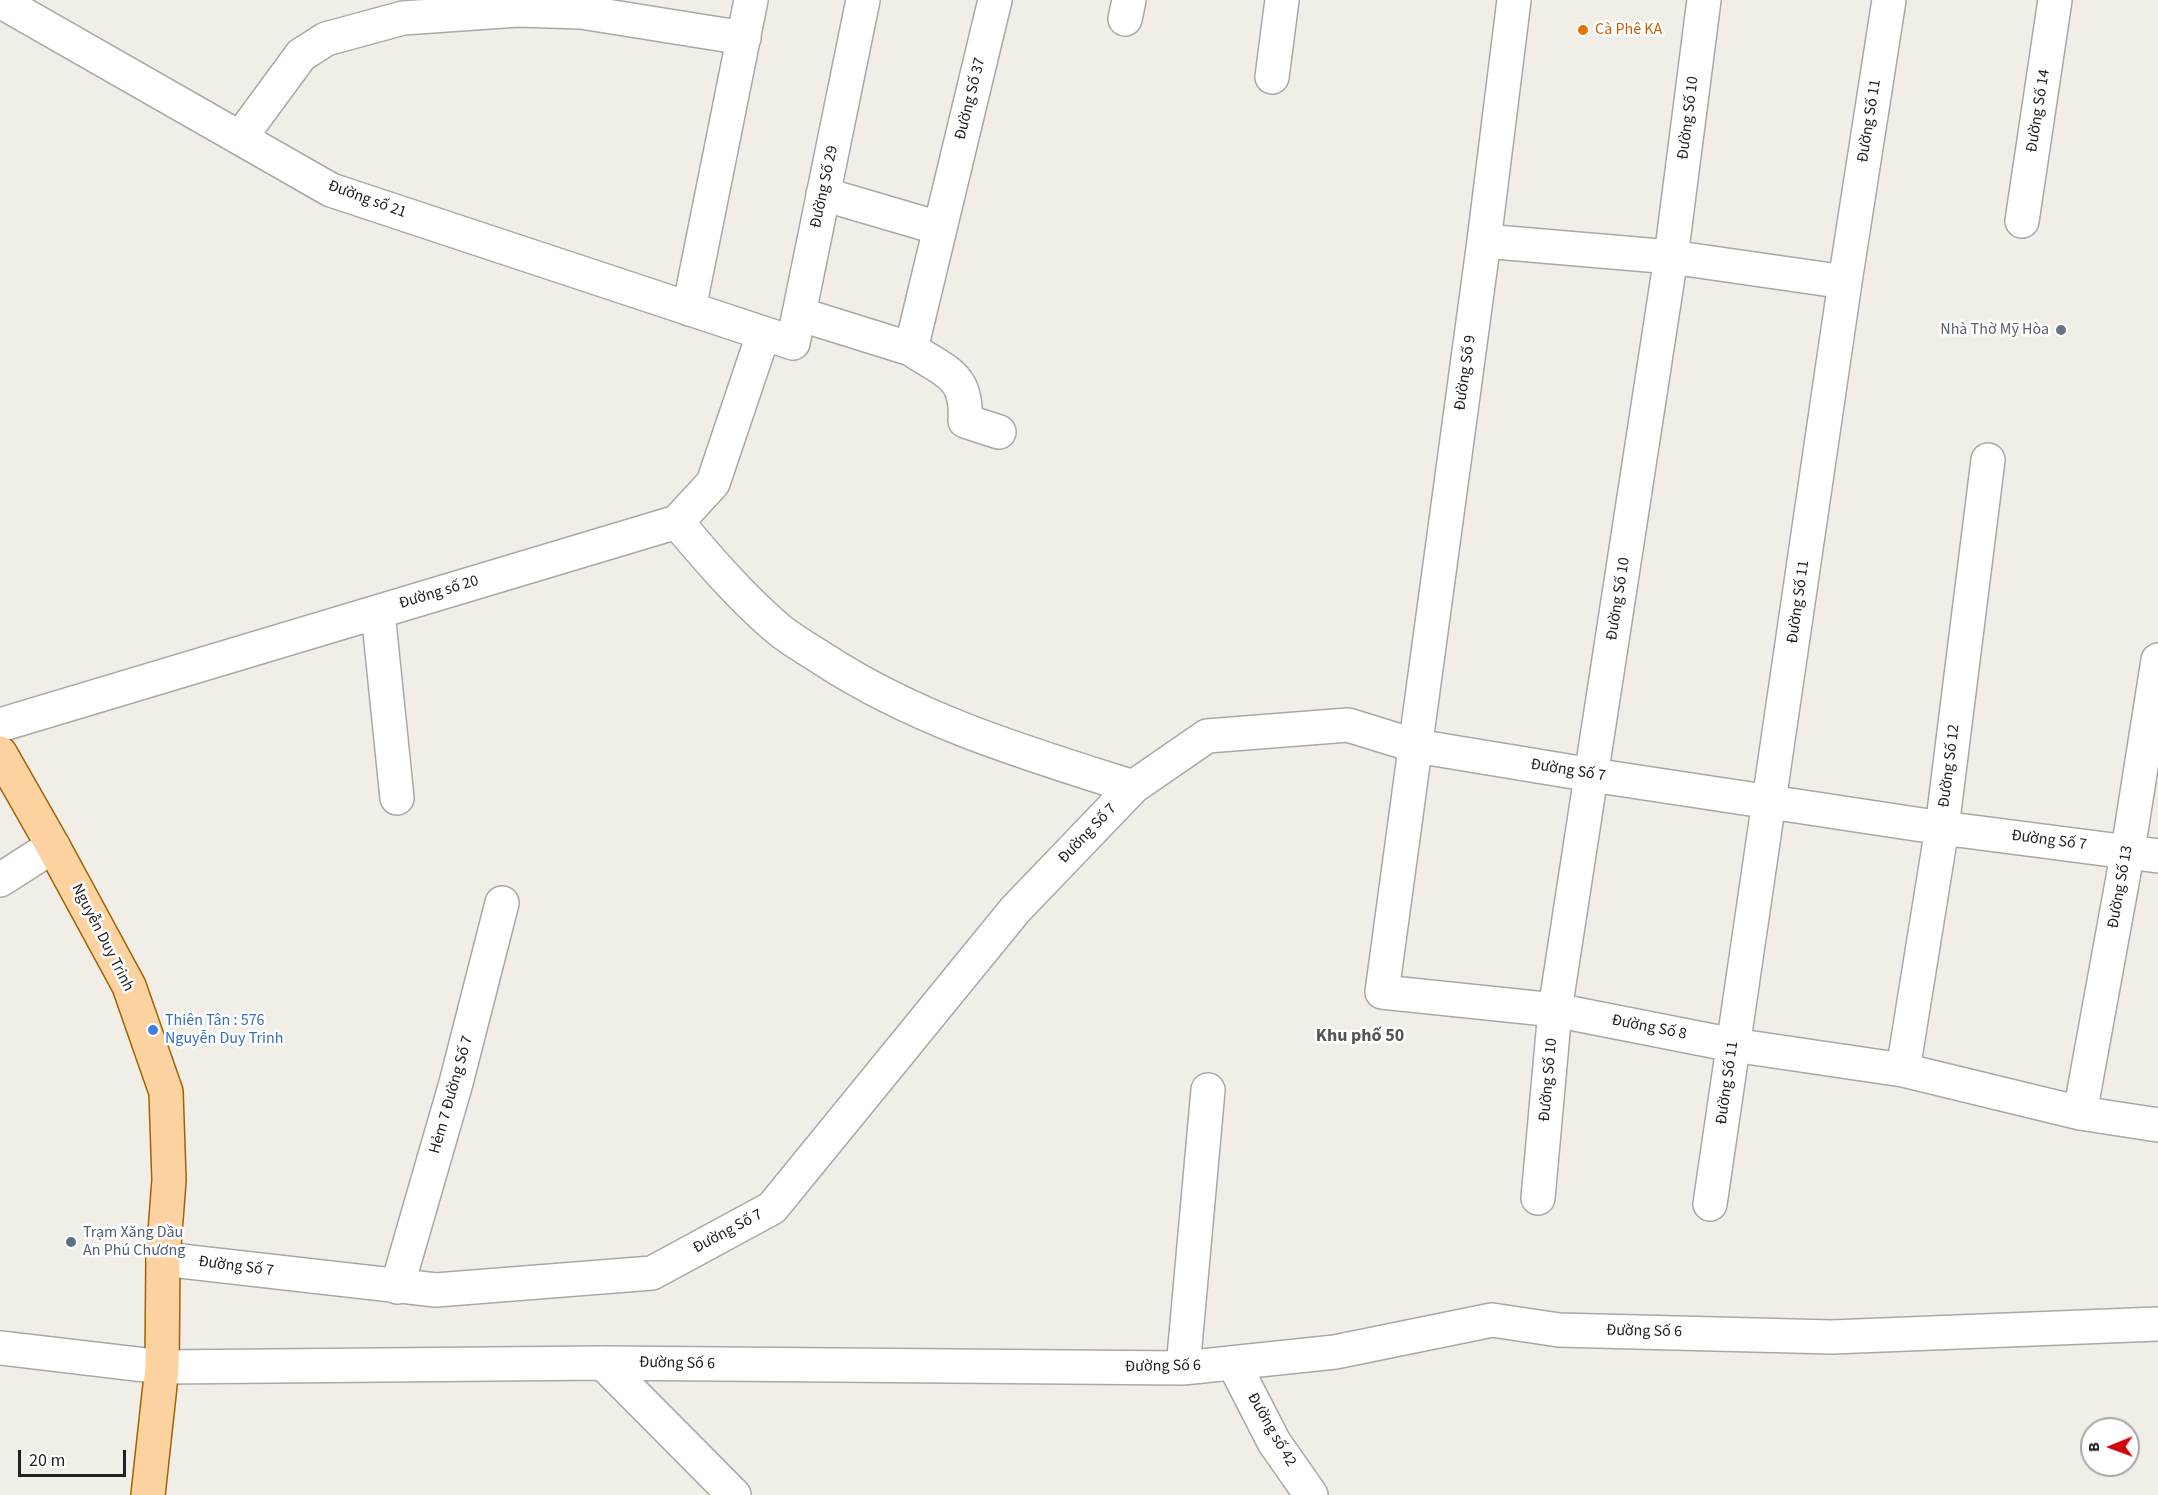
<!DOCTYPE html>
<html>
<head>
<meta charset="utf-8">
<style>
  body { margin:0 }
  #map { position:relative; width:2158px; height:1495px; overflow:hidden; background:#f1eee8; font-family:"Source Sans 3",sans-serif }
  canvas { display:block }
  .north { position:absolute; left:2080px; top:1417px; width:60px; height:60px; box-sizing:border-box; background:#fff; border:2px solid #a6a6a6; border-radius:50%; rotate:269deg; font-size:16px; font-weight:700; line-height:24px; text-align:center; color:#212121 }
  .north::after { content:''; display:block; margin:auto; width:21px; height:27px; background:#d20008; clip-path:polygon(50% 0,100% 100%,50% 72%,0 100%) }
  .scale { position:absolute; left:18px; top:1450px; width:108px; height:27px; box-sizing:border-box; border:3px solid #212121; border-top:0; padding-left:8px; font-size:18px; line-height:21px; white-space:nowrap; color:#212121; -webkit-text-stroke:4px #fff; paint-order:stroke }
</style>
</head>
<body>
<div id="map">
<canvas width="2158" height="1495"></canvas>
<div class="north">B</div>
<div class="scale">20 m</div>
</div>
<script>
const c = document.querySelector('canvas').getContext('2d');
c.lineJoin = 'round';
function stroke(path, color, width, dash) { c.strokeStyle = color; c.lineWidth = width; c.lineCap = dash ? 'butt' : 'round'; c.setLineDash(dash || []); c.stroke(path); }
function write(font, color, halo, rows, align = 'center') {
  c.font = font + ' "Source Sans 3",sans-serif'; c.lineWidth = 5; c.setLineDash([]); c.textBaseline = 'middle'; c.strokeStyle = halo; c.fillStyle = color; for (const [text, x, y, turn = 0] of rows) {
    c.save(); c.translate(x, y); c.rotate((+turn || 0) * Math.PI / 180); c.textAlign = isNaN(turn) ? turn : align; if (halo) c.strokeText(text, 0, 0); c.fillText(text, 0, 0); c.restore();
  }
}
const minor = new Path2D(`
  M1514,0l-30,241 -102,751 173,18 178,35 170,25 177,43 78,12
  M0,1l331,189 462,153 70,-343
  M1125,19l4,-19
  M1272,77l10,-77
  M240,138l61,-83 25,-16 77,-21 115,-8 63,2 163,26
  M823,194l116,34
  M2022,221l33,-221
  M1484,241l187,16 174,25
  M689,309l62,-309
  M799,314l112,35 84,-349
  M911,349c34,23 57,25 54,72l34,11
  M677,522c32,38 63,74 100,106 14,12 31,21 46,31 95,62 203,94 310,128
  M378,612l19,186
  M0,725l677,-203 36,-39 50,-148
  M0,880l53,-34
  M1903,1070l39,-242 46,-368
  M2080,1113l48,-263 30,-190
  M1538,1198l17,-188 116,-753 33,-257
  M1710,1204l135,-922 44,-282
  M163,1259l273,31 216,-17 120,-65 243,-298 118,-123 74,-51 141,-11 68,21 176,29 350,53 216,28
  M397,1287l59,-204 46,-180
  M0,1348l162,19 441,-4 580,5 152,-16 157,-32 67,10 273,7 326,-13
  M603,1363l131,132
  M1234,1364l40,78 37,53
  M1183,1368l25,-278`);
const major = new Path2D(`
  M0,753l53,93 76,140 37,106 3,88 -6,79 -1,108 -14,128`);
stroke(minor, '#a8a8a8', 36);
stroke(major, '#9e6400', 36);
stroke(minor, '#fff', 33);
stroke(major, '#fdd2a1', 33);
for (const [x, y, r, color] of [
  [1583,30,6,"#e8710a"],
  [2061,330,6,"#6b7280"],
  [153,1030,6,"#3f7fe0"],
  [71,1242,6,"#5c6f8a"]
]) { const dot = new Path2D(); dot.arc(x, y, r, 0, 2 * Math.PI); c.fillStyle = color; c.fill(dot); stroke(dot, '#fff', 2); }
write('16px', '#c56008', '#fff', [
  ["Cà Phê KA",1595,30]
], 'left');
write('16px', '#212121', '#fff', [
  ["Đường Số 37",971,99,-76],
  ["Đường Số 14",2039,111,-81],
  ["Đường Số 10",1689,118,-83],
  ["Đường Số 11",1870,121,-81],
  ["Đường Số 29",825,187,-78],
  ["Đường số 21",367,200,20],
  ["Đường Số 9",1466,373,-82],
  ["Đường số 20",439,593,-17],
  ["Đường Số 10",1619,599,-81],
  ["Đường Số 11",1799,602,-82],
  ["Đường Số 12",1950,766,-83],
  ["Đường Số 7",1568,771,9],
  ["Đường Số 7",1088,834,-46],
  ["Đường Số 7",2049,841,7],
  ["Đường Số 13",2121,887,-80],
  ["Nguyễn Duy Trinh",102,938,63],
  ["Đường Số 8",1649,1028,11],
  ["Đường Số 10",1549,1080,-85],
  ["Đường Số 11",1728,1083,-82],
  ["Hẻm 7 Đường Số 7",452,1095,-74],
  ["Đường Số 7",728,1232,-28],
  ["Đường Số 7",236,1267,7],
  ["Đường Số 6",1644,1332,1],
  ["Đường Số 6",677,1364,1],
  ["Đường Số 6",1163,1367,-1],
  ["Đường số 42",1271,1430,60]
]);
write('16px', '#5b616d', '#fff', [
  ["Nhà Thờ Mỹ Hòa",2049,330]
], 'right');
write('16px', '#366cbe', '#fff', [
  ["Thiên Tân : 576",165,1021],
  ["Nguyễn Duy Trinh",165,1039]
], 'left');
write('16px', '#4e5e75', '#fff', [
  ["Trạm Xăng Dầu",83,1233],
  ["An Phú Chương",83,1251]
], 'left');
write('bold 18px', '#545454', '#fff', [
  ["Khu phố 50",1360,1037]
]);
</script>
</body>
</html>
